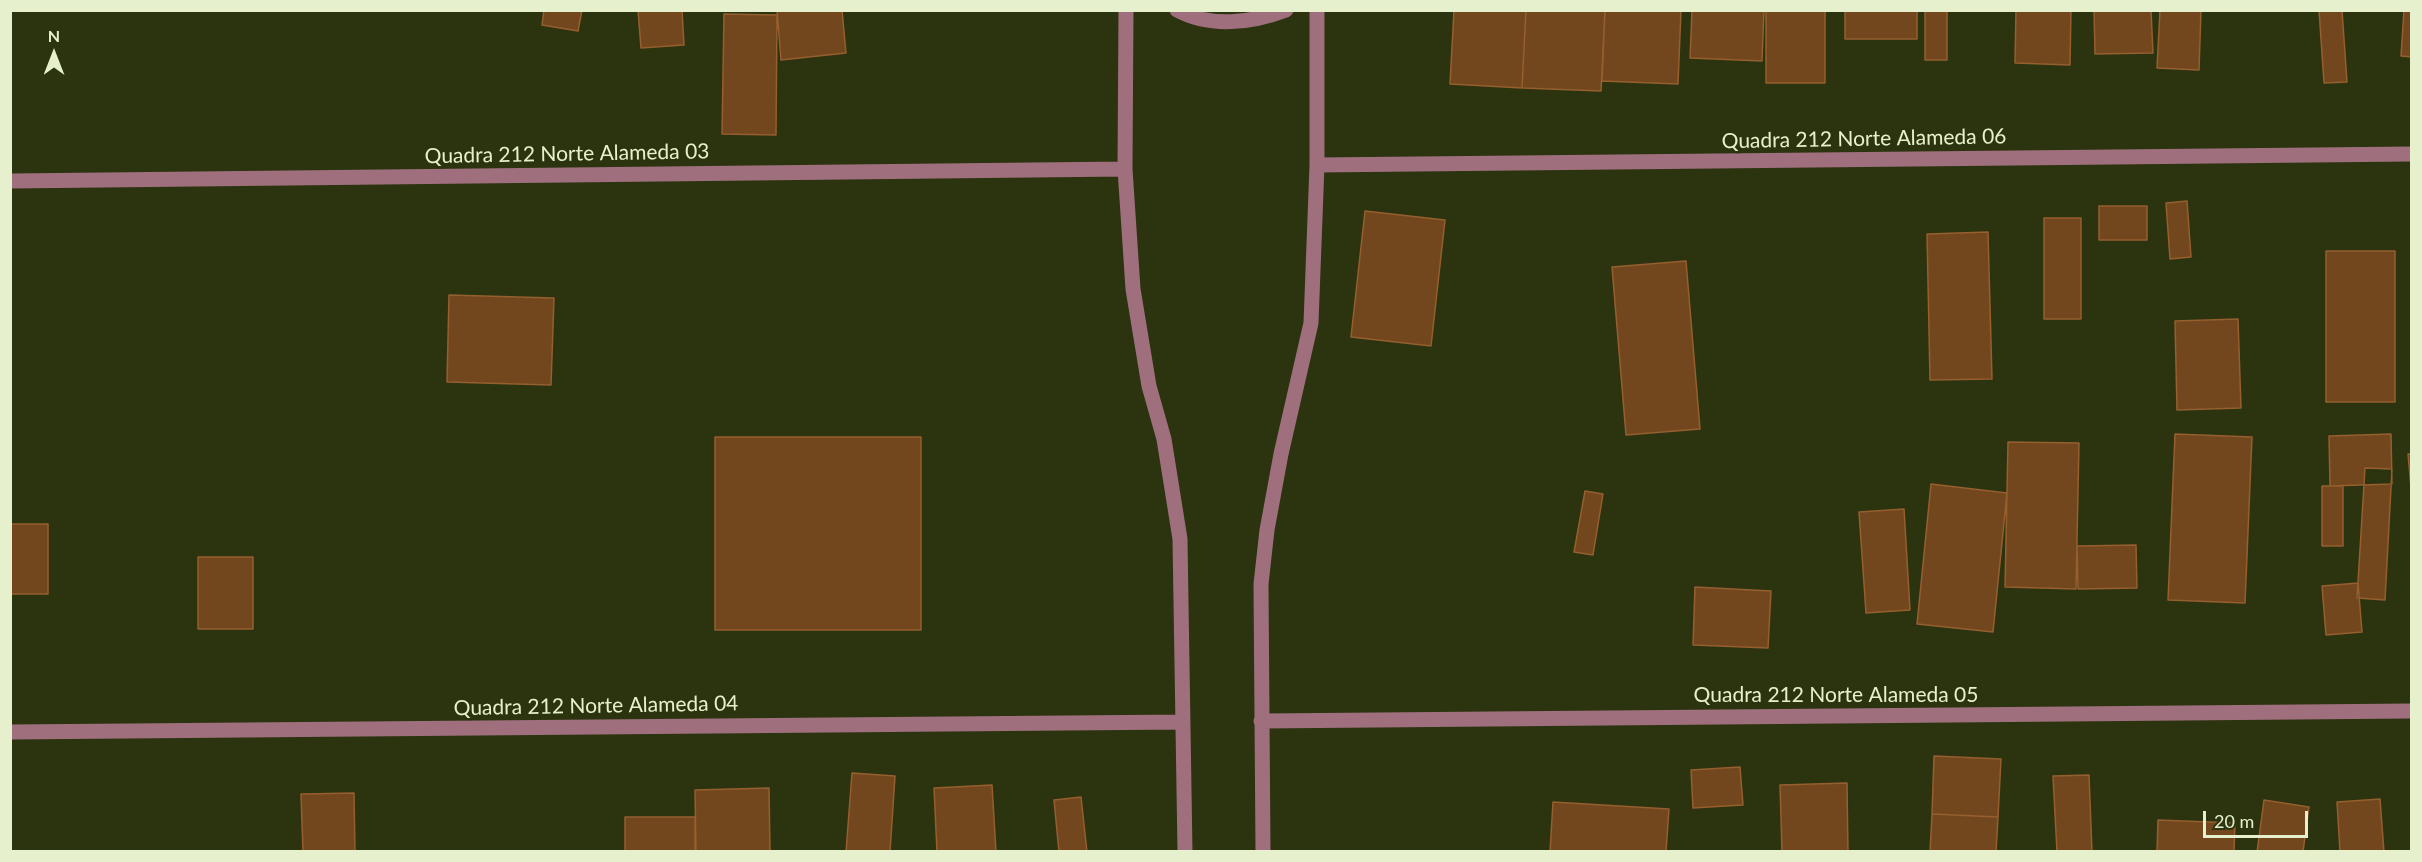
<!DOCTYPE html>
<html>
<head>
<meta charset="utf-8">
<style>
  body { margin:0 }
  #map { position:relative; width:2422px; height:862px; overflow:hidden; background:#2b330f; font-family:Lato,sans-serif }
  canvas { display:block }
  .frame { position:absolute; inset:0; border:12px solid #e6f0cd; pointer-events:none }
  .north { position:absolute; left:24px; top:24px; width:60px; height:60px; -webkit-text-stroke:4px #2b330f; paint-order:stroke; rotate:0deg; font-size:16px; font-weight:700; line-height:24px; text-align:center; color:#e6f0cd }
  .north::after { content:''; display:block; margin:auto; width:21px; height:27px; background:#e6f0cd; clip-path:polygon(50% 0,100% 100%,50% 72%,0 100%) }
  .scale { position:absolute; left:2203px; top:811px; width:105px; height:27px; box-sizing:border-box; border:3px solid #e6f0cd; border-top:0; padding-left:8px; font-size:18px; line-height:21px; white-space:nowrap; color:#e6f0cd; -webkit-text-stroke:4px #2b330f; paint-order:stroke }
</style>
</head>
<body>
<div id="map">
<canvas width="2422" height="862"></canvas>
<div class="frame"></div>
<div class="north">N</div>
<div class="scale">20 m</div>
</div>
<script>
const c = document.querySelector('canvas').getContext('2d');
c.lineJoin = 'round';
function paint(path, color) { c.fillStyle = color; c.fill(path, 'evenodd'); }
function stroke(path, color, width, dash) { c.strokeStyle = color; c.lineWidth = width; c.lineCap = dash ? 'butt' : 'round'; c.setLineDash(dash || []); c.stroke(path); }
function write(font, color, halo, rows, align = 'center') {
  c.font = font + ' Lato,sans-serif'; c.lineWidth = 4.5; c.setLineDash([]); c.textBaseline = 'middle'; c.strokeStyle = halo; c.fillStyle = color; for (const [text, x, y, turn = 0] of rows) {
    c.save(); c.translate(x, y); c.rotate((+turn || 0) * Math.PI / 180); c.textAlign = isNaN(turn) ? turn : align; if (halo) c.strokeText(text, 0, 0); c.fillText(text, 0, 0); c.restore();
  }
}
const building = new Path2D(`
  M544,10h38l-4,21 -36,-6z
  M638,10h44l2,35 -43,3z
  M777,10h65l4,43 -65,7z
  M1454,10h72l-4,78 -72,-4z
  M1526,10h79l-4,81 -79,-3z
  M1605,10h76l-3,74 -76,-3z
  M1692,10h72l-2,51 -72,-3z
  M1766,10h59v73h-59z
  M1845,10h72v29h-72z
  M1925,10h22v50h-22z
  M2016,10h55l-1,55 -55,-2z
  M2094,10h57l2,43 -58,1z
  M2160,10h41l-2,60 -42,-2z
  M2319,10h23l5,72 -23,1z
  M2404,10h8v47l-11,-1z
  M724,14l53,1 -1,120 -54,-1z
  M2187,201l4,56 -21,2 -4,-56z
  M2099,206h48v34h-48z
  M1365,211l80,9 -14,126 -80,-9z
  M2044,218h37v101h-37z
  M1988,232l4,147 -62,1 -3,-146z
  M2326,251h69v151h-69z
  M1686,261l14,168 -74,6 -14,-168z
  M449,295l105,3 -3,87 -104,-3z
  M2238,319l3,89 -64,2 -2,-89z
  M2175,434l77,3 -7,166 -77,-3z
  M2391,434l1,50 -62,2 -1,-50z
  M715,437h206v193h-206z
  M2008,442l71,1 -3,146 -71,-2z
  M2408,454h4v45z
  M2365,468l27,1 -7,131 -28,-2z
  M1931,484l76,9 -14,139 -76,-8z
  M2322,486h21v60h-21z
  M1585,491l18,3 -10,61 -19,-3z
  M1904,509l6,101 -44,3 -7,-101z
  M10,524h38v70h-38z
  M2136,545l1,43 -59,1 -1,-43z
  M198,557h55v72h-55z
  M2358,583l4,49 -36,3 -4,-49z
  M1695,587l76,4 -3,57 -75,-3z
  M1934,756l67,3 -3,58 -66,-3z
  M1740,767l3,38 -50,3 -2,-38z
  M852,773l43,3 -5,76h-44z
  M2089,775l3,77h-35l-4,-76z
  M1847,783l1,69h-66l-2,-67z
  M992,785l4,67h-59l-3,-64z
  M769,788l1,64h-74l-1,-62z
  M354,793l1,59h-52l-2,-58z
  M1081,797l6,55h-28l-5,-52z
  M2380,799l4,53h-44l-3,-50z
  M2264,800l45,7 -6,45h-46z
  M1553,802l116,7 -3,43h-116z
  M1932,814l66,3 -2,35h-66z
  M625,817h70v35h-70z
  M2158,820l77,3 -1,29h-77z`);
paint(building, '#73471e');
stroke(building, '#955f2f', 1.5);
stroke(new Path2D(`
  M1126,10l-1,159 8,120 16,97 15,53 16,100 5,313
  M1177,10c33,18 75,13 109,0
  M1317,165l1095,-11
  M10,181l1115,-12
  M1261,721l1151,-10
  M10,732l1173,-10
  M1263,852l-2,-268 6,-54 14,-76 30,-131 6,-158v-155`), '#9f6f7d', 15);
write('21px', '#e6f0cd', '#2b330f', [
  ["Quadra 212 Norte Alameda 06",1864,139,-1],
  ["Quadra 212 Norte Alameda 03",567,154,-1],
  ["Quadra 212 Norte Alameda 05",1836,695],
  ["Quadra 212 Norte Alameda 04",596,706,-1]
]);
</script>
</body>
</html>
